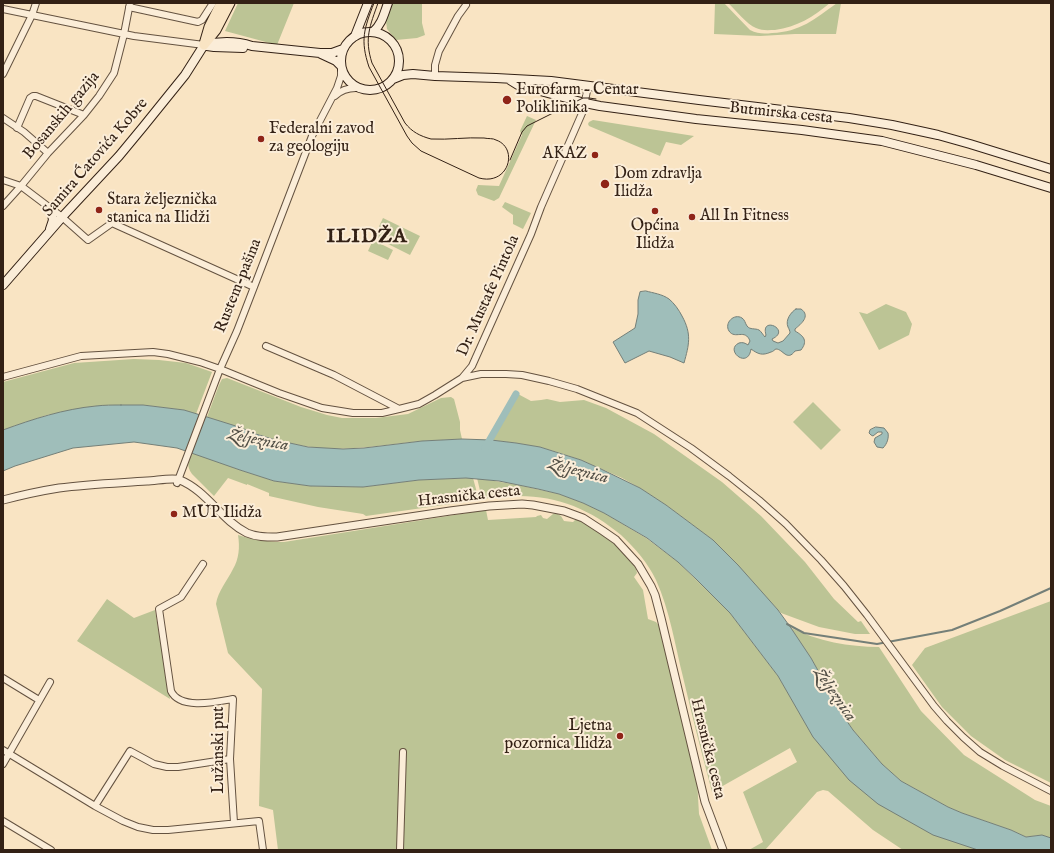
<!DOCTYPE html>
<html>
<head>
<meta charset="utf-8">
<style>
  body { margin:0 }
  #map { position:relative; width:1054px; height:853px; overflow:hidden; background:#f9e4c3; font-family:"IM FELL English",serif }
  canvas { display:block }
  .frame { position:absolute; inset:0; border:4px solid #332115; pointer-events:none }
</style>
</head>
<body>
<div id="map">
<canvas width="1054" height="853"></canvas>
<div class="frame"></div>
</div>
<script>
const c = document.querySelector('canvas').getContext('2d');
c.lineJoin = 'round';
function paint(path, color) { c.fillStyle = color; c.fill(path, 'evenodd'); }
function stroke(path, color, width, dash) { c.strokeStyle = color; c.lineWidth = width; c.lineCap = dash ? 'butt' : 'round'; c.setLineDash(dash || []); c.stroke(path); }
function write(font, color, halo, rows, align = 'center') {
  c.font = font + ' "IM FELL English",serif'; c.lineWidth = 4; c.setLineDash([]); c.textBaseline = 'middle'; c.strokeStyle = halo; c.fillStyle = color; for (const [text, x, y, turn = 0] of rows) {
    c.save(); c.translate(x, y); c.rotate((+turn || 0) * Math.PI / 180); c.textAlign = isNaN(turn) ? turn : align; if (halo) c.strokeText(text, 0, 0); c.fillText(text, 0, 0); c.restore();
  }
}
paint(new Path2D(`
  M238,3h56l-17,42 -52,-14z
  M392,3h30v20l3,12 -8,3 -21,2 -9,-11 -1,-8z
  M715,3h9l26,27c8,4 14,4 22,3 28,-1 43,-14 65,-30h4l-5,31h-41l-35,2 -46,-2z
  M728,3h102c-17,14 -33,24 -55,27 -6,0 -13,1 -19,-2 -9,-3 -20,-18 -28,-25z
  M527,116l9,4 -37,78 -5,3 -16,-6 -2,-5 2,-5 21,1 23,-51 -2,-4z
  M593,120l101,16 -13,9 -15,-3 -6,14 -71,-30 -1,-2 1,-2z
  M505,202l26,11 -8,16 -10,-5v-9l-11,-8z
  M383,218l37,18 -10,19 -36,-18z
  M373,240l20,10 -5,10 -20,-9z
  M886,304l20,8 6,12 -3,11 -30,15 -20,-38 8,2z
  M134,359l25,1 27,3 26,9 -16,42 -12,-4 -41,-5 -47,1 -49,9 -44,15v-48l71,-19z
  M227,378l74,29 26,8 15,3h34l32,-4 33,-16 10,-1 3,2 6,23v8l2,9c-13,1 -26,1 -39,2 -35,3 -69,10 -104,7 -39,-4 -75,-19 -112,-31l12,-32 3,-6z
  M518,394l13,7 10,-1 6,-1 13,3 24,-2 22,8 48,26 68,48 39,34 44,46 29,37 24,23 3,-1 9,13h-15l-36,-7 -38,-14 -68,-73 -47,-35 -26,-17 -18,-10 -41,-18 -21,-7 -20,-6 -24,-4 -25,-3z
  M813,402l28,28 -20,20 -28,-28z
  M193,453l47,17 34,11 36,5 53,1 56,-7 47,-2h7l6,22 -113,16 -3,-2 -45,-7 -49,-11v-3l-22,-9v1l-19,-7 -14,18 -22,-22c-6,-9 -4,-12 1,-21z
  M477,478l41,7 41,9 24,9 21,10 42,25 32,24 52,51 48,63 35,60 165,114h-75l-30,-20 -45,-39 -5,-1 -6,2 -52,58h-16l14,-8 -20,-50 54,-30 -7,-14 -78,44c-10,-38 -20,-76 -29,-115 -8,-32 -13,-66 -27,-97 -8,-17 -21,-32 -35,-45 -31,-26 -65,-40 -106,-39 -11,0 -22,2 -33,3z
  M486,510l2,10 48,-3 1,-1 4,-1 2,3 4,1 6,-5 3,-1 5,3 3,5 9,1 3,-3c16,8 59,35 61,54l-3,4 9,13 5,29 8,3 4,5 37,153 2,34 13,36h-434l-5,-40 -14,-4 3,-117 -34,-36 -12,-49c2,-13 11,-23 17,-35 6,-10 7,-22 5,-34 16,5 29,7 46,7z
  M107,599l27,19 21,-8 15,89 -93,-58z
  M1051,601v182l-46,-23 -34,-24 -29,-29 -30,-42 13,-17z
  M791,628c27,13 58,19 88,19l42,64 43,44 71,45 16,6v32l-10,-3 -15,2 -15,-7 -49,-17 -14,-6 -47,-26 -19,-17 -29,-34 -9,-13 -33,-59z`), '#bcc495');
const water = new Path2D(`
  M646,291c7,2 16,3 23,8 5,4 10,11 13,17 10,18 7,29 2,47l-14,-6 -21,-6 -24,12 -12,-21 22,-14 3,-14v-14l2,-8z
  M796,309h5c10,7 0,15 -6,20v2c9,5 13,10 6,19l-6,1c-8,11 -12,-2 -19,-2 -1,0 -3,3 -5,3 -9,4 -13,2 -20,-3 -3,21 -27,1 -12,-6 4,-1 6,0 9,2l2,-4c-5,-13 -15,-1 -21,-10 -5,-8 5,-18 13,-13 3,2 3,5 5,8 3,4 8,2 12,4 2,1 4,5 6,7l1,-2c-6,-20 26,-5 6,4l1,2 5,2 5,-2 7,-8c0,-2 -1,-4 -2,-6 -3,-7 3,-15 8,-18z
  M121,405h22l41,5 23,7 32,10 17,7 20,6 32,7 35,2 21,-1 58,-7 40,-2 29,1 25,3 24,4 41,13 20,9 39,19 26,17 47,35 25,25 40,45 13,18 20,30 33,59 9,13 29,34 19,17 47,26 14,6 49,17 15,7 16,-2 9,3v12h-73l-45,-15 -55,-31 -29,-24 -36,-43 -35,-61 -48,-63 -34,-34 -18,-17 -31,-24 -43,-25 -21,-10 -24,-9 -21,-5 -39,-8 -33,-3 -47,2 -56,7 -53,-1 -36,-5 -34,-11 -63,-22 -43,-6 -61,6 -58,18 -12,5v-41c30,-11 61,-21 93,-24 8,-1 17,-1 25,-1z
  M876,427l8,1 4,5c1,5 -1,11 -5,15l-6,-1 -3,-5 1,-4 7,-4v-2h-4l-5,4 -2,-1 -2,-2 1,-3z`);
paint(water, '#9fbeba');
stroke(water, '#747f78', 1);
stroke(new Path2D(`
  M787,624l17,9 73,11 75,-14 48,-19 51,-23`), '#747f78', 2);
stroke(new Path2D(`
  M485,448l31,-54`), '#9fbeba', 7);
const minor = new Path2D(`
  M129,7l69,15 4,-2 11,-17
  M3,9l131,27 70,9
  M3,74l29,-59 4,-12
  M435,76v-11l4,-14 19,-35 8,-11
  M335,96c6,-6 12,-8 21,-8
  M3,118l21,14 24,21
  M17,128l13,-30 3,-2h3l48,19
  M3,180l18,6 41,31 26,23 24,-17 142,64
  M3,206l18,-20 27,-33 36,-38 15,-19 15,-23 10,-39 6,-31
  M266,346l68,29 65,34 20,-5 16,-9 27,-17 10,-12 59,-132 10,-27 42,-96 5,-25
  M3,377l78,-21 72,-4 15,2 32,8 20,7 59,24 43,15 31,5h29l17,-4
  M462,378l19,-4h25l16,1 27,6 28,8 60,24 54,35 38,28 30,24 27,24 35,36 23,26 23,29 67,91 13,15 16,16 17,15 23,14 48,25
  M177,483l43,-114 17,-38 17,-44 58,-151 25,-48 4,-12v-8
  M203,564l-22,33 -22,12 12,82c9,19 45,11 62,8l-3,60 4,64
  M3,678l36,22
  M3,750l92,56 28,15 15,6 15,3h15l91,-9 4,29
  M3,764l47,-82
  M95,806l35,-55 24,13 13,3h11l52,-8
  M3,821l48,29
  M400,850l3,-98`);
const tertiary = new Path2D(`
  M3,500c19,-5 37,-9 56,-12 29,-4 59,-5 88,-7 8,0 27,-4 33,-1 27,11 41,40 67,53 9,4 19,4 30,4l173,-26 39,-5 33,-2 11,1 31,6 19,7 20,13 13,9 22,24 13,22 4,9 6,23 44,184 18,48`);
const secondary = new Path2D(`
  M341 61a29 29 0 1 1 58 0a29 29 0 1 1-58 0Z
  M373,32c9,-8 11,-18 15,-29
  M355,36l13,-33
  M204,45c16,-4 32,-4 48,1l68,7h12l11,-4
  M207,46l7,1 29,1
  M321,54l15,7 4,4
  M393,79l10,-4 10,-1 22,2 61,2 55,3 148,19 150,18 43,7 46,10 32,9 81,25
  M510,80l8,5 67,18 15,3 96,13 106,11 80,11 94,24 75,23
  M50,229l3,-9 -2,-11
  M3,285l61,-70 55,-59 24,-29 42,-52 19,-30`);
const primary = new Path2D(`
  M204,44l5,-17 12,-24
  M204,45l12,-15 14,-27`);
stroke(minor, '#645240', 8);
stroke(tertiary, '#645240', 9);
stroke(secondary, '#332115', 10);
stroke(primary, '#332115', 11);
stroke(minor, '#fbedd8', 6);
stroke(tertiary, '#fbedd8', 7);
stroke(secondary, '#fbedd8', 8);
stroke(primary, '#f9e4c3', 9);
stroke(new Path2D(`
  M374,3c-10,26 -14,37 -5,64l38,69 5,7 9,8 58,27c30,8 40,-30 17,-38 -3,-2 -8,-1 -12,-2 -18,-1 -35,2 -53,1 -11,-3 -19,-7 -26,-16l-33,-60c-8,-25 -2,-37 6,-60
  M510,160l12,-28 5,-6 56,-28h6l7,1`), '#332115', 1);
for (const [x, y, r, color] of [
  [507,100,5,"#8f2418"],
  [261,139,4,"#8f2418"],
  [595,155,4,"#8f2418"],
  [605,184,5,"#8f2418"],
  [99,210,4,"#8f2418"],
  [655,211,4,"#8f2418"],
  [692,217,4,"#8f2418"],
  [174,514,4,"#8f2418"],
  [620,736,4,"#8f2418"]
]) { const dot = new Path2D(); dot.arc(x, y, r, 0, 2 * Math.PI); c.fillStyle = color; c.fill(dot); stroke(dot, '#fbedd8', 1.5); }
write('16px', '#332115', '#fbedd8', [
  ["Eurofarm – Centar",516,91],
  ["Poliklinika",516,109],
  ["Federalni zavod",269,130],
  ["za geologiju",269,148],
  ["AKAZ",587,155,"right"],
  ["Dom zdravlja",614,175],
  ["Ilidža",614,193],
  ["Stara željeznička",107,201],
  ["stanica na Ilidži",107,219],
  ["All In Fitness",700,217],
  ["Općina",655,227,"center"],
  ["Ilidža",655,245,"center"],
  ["MUP Ilidža",182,514],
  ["Ljetna",612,727,"right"],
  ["pozornica Ilidža",612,745,"right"]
], 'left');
write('16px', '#332115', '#fbedd8', [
  ["Butmirska cesta",781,114,6],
  ["Bosanskih gazija",62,116,-50],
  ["Samira Ćatovića Kobre",96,158,-49],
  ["Rustem-pašina",239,286,-68],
  ["Dr. Mustafe Pintola",489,296,-66],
  ["Hrasnička cesta",469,497,-6],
  ["Hrasnička cesta",707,749,76],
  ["Lužanski put",220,750,-90]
]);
write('italic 17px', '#535047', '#fbedd8', [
  ["Željeznica",258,441,11],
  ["Željeznica",578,472,14],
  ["Željeznica",834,695,55]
]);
c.letterSpacing = '1px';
write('bold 20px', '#332115', '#fbedd8', [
  ["ILIDŽA",367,238]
]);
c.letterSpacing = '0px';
</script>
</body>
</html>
